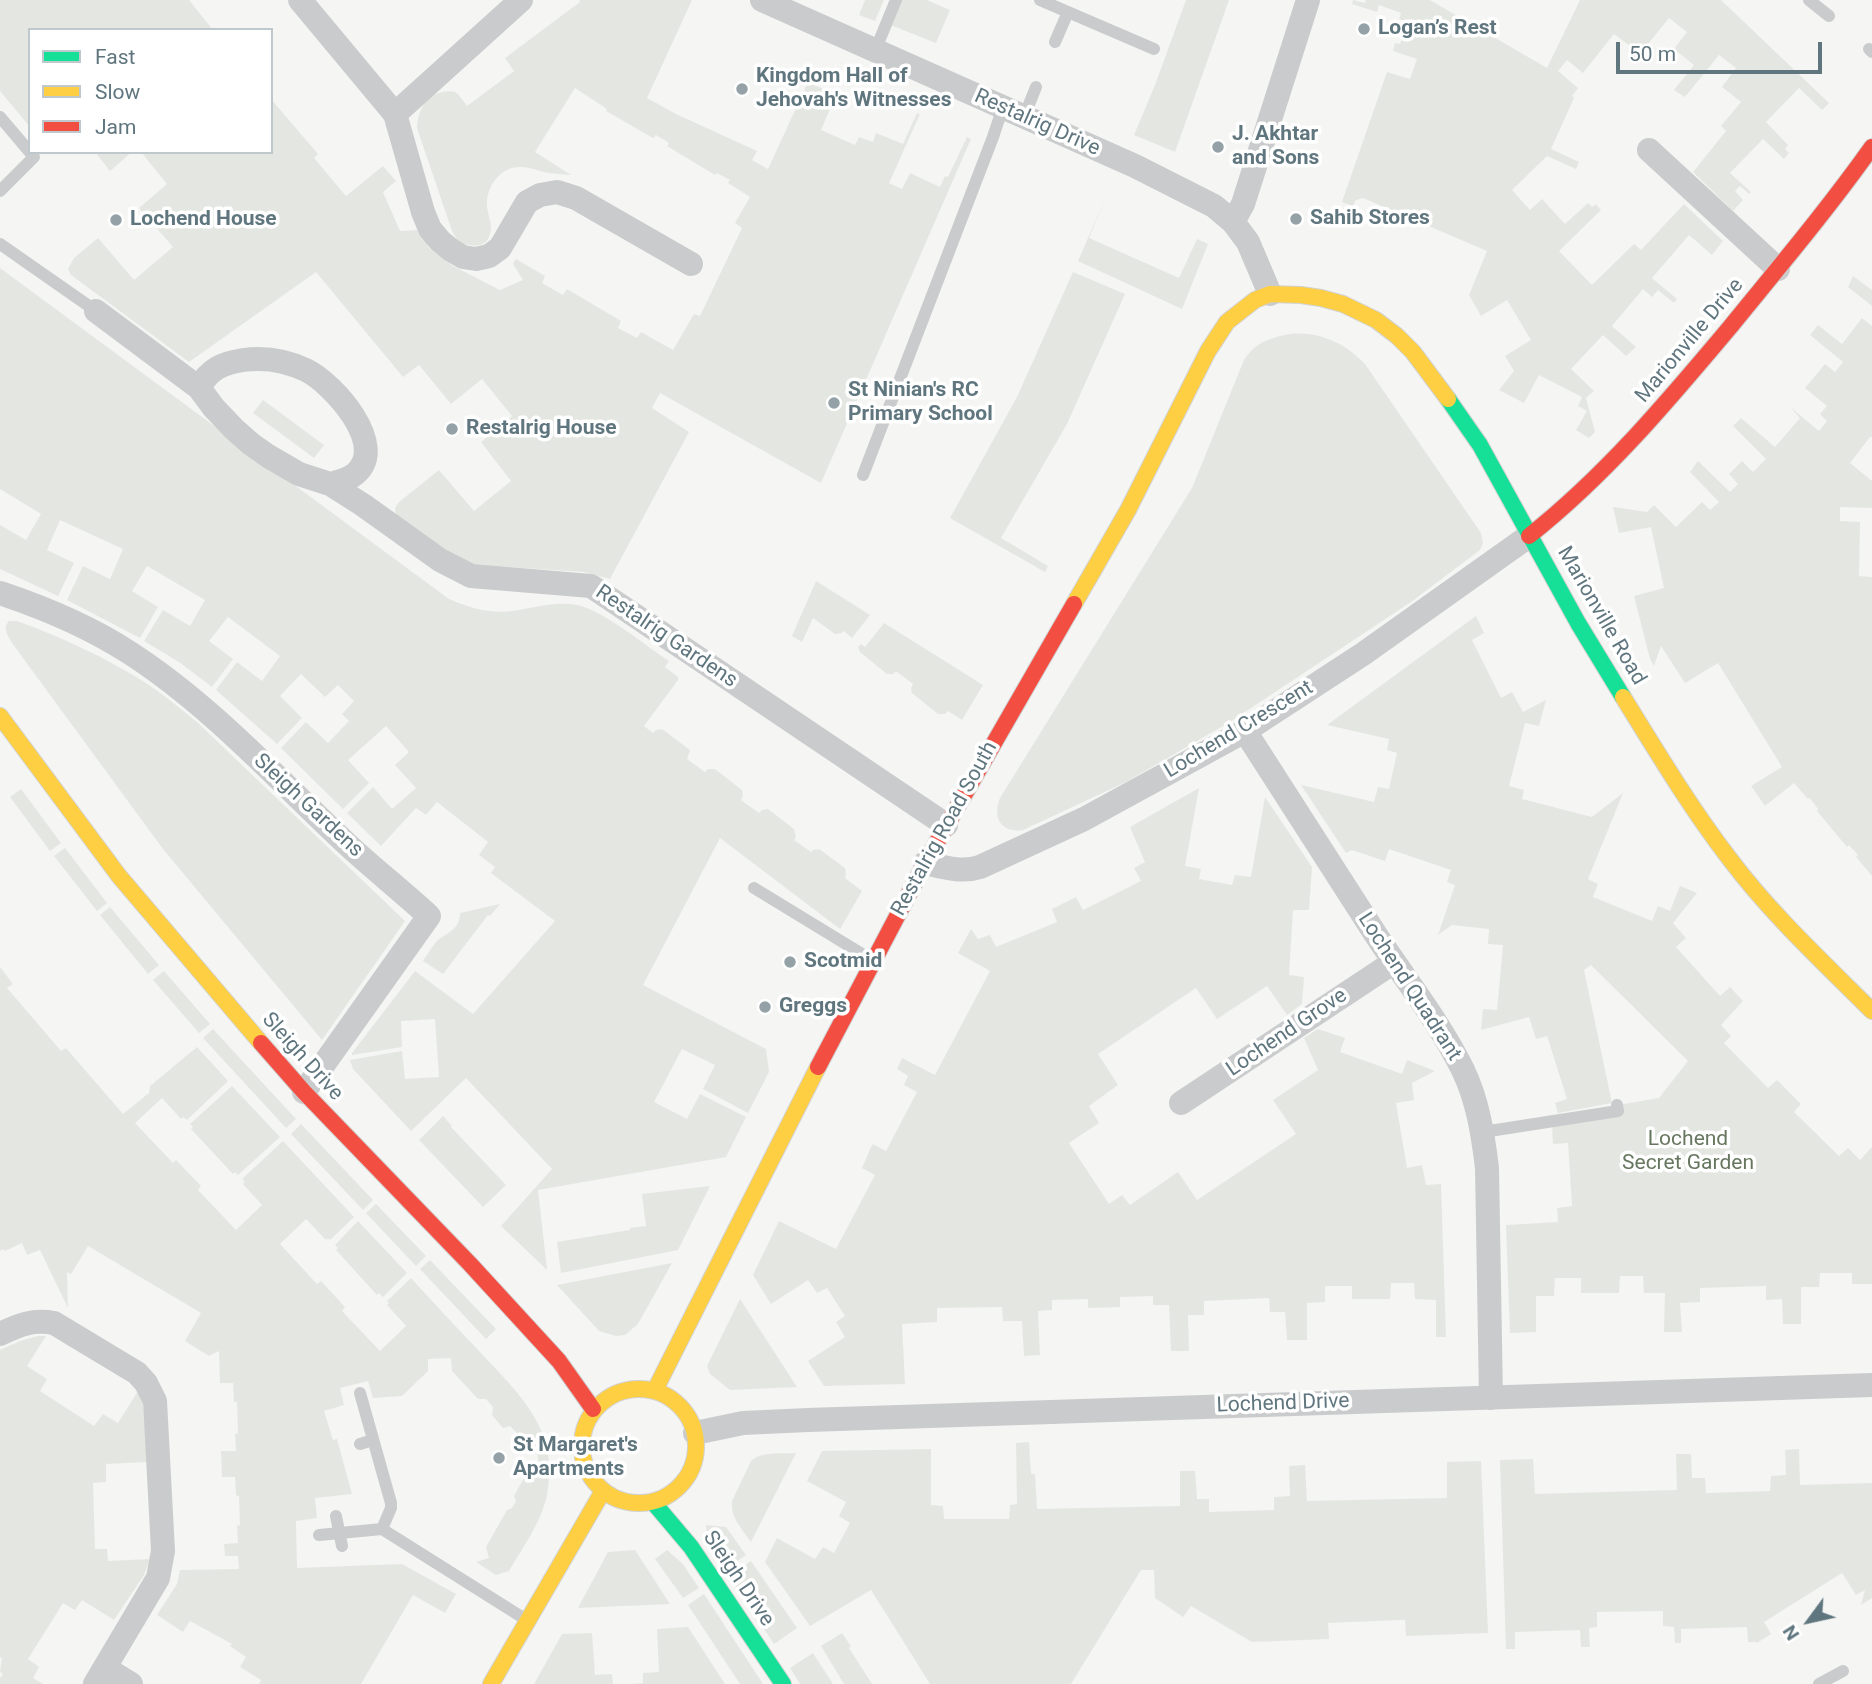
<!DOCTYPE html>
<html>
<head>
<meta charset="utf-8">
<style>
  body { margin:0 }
  #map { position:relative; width:1872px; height:1684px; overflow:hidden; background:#f5f5f4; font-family:Roboto,sans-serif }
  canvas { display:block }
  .legend { position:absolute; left:28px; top:28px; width:245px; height:126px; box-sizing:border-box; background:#fff; border:2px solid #bfc8cc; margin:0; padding:9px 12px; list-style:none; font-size:21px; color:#60767f }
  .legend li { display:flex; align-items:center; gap:14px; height:35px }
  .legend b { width:35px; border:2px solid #bfc8cc }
  .north { position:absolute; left:1774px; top:1586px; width:70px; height:70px; -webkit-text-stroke:5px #fff; paint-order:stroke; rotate:237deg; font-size:19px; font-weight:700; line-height:28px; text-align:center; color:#60767f }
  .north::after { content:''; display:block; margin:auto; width:24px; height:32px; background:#60767f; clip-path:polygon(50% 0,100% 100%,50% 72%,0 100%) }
  .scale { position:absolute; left:1616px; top:42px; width:206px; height:32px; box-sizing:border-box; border:4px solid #60767f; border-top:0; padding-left:9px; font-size:21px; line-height:24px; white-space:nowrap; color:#60767f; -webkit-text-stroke:5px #fff; paint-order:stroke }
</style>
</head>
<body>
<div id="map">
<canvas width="1872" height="1684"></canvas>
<ul class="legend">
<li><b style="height:9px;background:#16e098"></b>Fast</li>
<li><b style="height:9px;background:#ffcf43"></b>Slow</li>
<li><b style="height:9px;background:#f24e42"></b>Jam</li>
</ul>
<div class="north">N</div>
<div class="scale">50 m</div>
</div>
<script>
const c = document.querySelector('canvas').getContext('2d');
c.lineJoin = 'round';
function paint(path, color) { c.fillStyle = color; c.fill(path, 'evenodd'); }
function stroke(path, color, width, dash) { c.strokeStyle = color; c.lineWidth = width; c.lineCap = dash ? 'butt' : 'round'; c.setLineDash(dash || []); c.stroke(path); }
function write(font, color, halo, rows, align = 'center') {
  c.font = font + ' Roboto,sans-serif'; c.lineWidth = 7; c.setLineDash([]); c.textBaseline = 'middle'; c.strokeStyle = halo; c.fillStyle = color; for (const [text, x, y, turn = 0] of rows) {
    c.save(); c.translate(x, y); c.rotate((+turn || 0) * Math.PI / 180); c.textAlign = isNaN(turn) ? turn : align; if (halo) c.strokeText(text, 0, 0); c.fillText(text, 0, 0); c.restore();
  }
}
paint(new Path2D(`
  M0,0h189l24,30h-183v97l-30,-36z
  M579,0h113l-45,98 29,16 81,37 -5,9 16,9 40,-87 28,13 -15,35 34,15 4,-8 14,5 3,-9 27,11 14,-31 3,1 -31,69 13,6 8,-16 30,14 5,-11 3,1 19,-40 4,2 -150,344 -161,-90 -8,15 37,24 -79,147 -26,-7 -78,-5 -33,1 -77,-53 -1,-7 4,-6 40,-32 35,41 37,-30 -30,-39 31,-26 -30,-37 -31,25 -32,-39 -16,12 -87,-105 -127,90 -118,-87 -3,-6 6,-11 24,-20 36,42 39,-33 -34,-39 28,-24 -26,-32h130v-53l47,55 -4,4 32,38 37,-30 13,15 -13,11 17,39 20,-1 9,18 24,18 47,24 23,-10 -10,-16 3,-5 29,17 -3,7 21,12 4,-6 54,32 -3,7 19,10 4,-6 32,18 21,-36 6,2 42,-88 -7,-5 15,-26 -22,-14 2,-3 -13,-7 -2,2 -48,-29 2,-3 -13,-8 -3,3 -47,-27 1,-2 -32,-21 -40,64 36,23c-8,-1 -18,-1 -27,-3 -11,-3 -19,-7 -32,-4 -16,5 -26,22 -25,38 1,8 4,15 4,22 -1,21 -18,19 -32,15l-7,-12 -35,-103c1,-17 8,-33 26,-36 3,-1 9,-1 12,0 4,2 9,10 12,14l47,-35 -9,-13 75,-56z
  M865,0h19l-9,21 -16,-6z
  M898,0h29l23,10 -14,33 -48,-19z
  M1186,0h43l-54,152 -41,-17 21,-50z
  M1353,0l12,3 1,-3h64l117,68 33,-68h141l108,103 -7,7 -23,-22 -33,34 22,23 -3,4 4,4 -5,6 -21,-20 -33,34 21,19 -2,2 -9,-8 -5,5 8,9 -10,11 -40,-39 33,-41 -5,-5 20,-24 -19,-15 14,-19 -17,-13 -34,42 -11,-7 20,-25 -20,-16 13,-17 -18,-14 -33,41 -6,-4 4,-6 -20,-15 -31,39 -16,-13 -9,11 20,17 -6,8 2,2 -23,51 28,13 -3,7 -29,-13 -35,34 18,20 12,-11 23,25 23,-21 4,4 4,-3 5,6 -42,41 33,34 42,-41 7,6 43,-46 39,37 -11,14 -23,-20 -37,43 25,21 -3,4 -16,-13 -6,7 -9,-8 -31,37 24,21 -10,9 -23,-21 -32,34 23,22 -8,7 9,34 -6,6 -13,-8 11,-19 -9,-5 4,-9 -43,-22 -15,28 -25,-13 15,-19 -9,-15 26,-16 -24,-40 -26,16 -12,-21 18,-44 -124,-53 -7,2 -3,6 -11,-4 45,-130 23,7 7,-20 -24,-8 2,-8 5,1 8,-22 -9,-3 2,-6 -22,-8 -2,7 -25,-8z
  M95,152h37l-22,19z
  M1105,199l-16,39 90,40 18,-39 11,5 -26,65 -104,-48z
  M0,268l449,331c21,9 41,15 64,12 21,-3 42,-10 64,-6 26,5 69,41 92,56l-4,6 13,10v3l-34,46 9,7 3,-3 6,-1 28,21 -3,9 18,13 3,-3h7l27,21 1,6 -2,4 18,13 3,-3 6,-1 26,20 2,8 -2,3 17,12 2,-2 6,-1 26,19 1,7 -1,3 17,13 -22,38 -120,-91 -77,147 123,64 3,23 -21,41 -45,-24 12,-24 -33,-16 -28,53 33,17 13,-25 46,23 -20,40 -188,33 9,80 -46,-44 51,-57 -86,-91 -55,53 -58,-62 -3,-9 52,-9 3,28 34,-2 -4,-58 -34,2 1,26 -50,8v-2l63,-82 58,43 82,-93 -64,-48 4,-6 -16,-12 9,-13 -51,-40 -11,13 -10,-7 -35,38 -34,-33 26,-26 19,22 24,-21 -21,-23 14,-13 -23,-26 -38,34 21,23 -26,26 -62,-61 25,-26 22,21 21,-22 -7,-7 12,-13 -16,-16 -13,12 -24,-23 -21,22 22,22 -25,26 -61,-54 21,-28 25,19 18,-25 -52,-39 -19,24 24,18 -21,28 -33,-25 -35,-21 19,-31 27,16 15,-26 -58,-34 -15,25 26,16 -18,31 -73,-38 16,-34 27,13 13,-30 -63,-29 -13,30 27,13 -16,33 -58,-27v-44l26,15 15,-26 -41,-25z
  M1073,272l52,22 -58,130 -66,114 47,28 -3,6 -95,-54 67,-121z
  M1853,276l19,14v16l-24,-19z
  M1862,318l10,8v111h-2l-20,26 22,18v27l-32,-1v14l20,1 -1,54 13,1v299l-16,-19 2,-2 -9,-10 -2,2 -30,-36 1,-2 -8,-11 -2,1 -14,-16 -29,23 -14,-20 31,-19 -64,-104 -33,20 -24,-37 -7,20 -4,-7 -16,-63 30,-8 -13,-61 -32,6 -6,-26 34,5 7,-7 22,22 26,-25 8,8 9,-8 -29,-30 8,-11 32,31 8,-8 -9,-10 13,-13 11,11 13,-13 -33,-33 8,-8 34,29 25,-29 -10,-11 29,24 8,-10 -7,-7 7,-8 -22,-18 20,-24 10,8 8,-10 -33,-27 8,-10 24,19z
  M1290,334c29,-3 55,9 75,30l116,169 2,10 -3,7 -69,52 -181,120 -104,60 -103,48c-22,3 -31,-12 -23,-32l192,-310 52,-128c12,-18 25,-22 46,-26z
  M263,400l61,45 -10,13 -61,-45z
  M816,581l54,34 -18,23 -8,-7 -2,2 -7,1 -22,-16 -11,24 -10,-6z
  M1476,616l8,17 -12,7 29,58 11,-6 11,20 23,-12 -7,26 -14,-3 -16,63 15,4 -2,9 70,18 31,-24 -35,86 10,5 -5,13 59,24 6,-15 12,5 10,-25 17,7 -24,30 13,15 -10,9 44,49 10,-9 13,14 -22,24 10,11 -7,7 44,45 9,-8 24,24 -7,8 45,44 9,-8 12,12 12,-13v137h-20v-11h-32l-1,14h-18v37h-18l-1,-25 -16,1v-14l-66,2v14l-20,1 2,29h-18l1,-39h-21l-1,-17h-23l-1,17h-38v-15h-26l-1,18h-18v36l-26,1 -4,-108 52,-3 -1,-14 15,-2 -4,-63 -15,1 -1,-19 60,-19 47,-8 29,-37 -97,-96 -7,5 28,133 -54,10 -3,-10 12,-4 -20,-63 -11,3 -7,-22 -48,13 2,-21 14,1 6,-65 -15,-1 1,-15 -37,-4 -14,10 17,-50 -8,-3 4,-12 -62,-21 -4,12 -33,-11 -6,3 -45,-68 73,17 4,-15 11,2 8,-36 -10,-3 2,-11 -62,-14z
  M9,621h8c45,16 89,37 129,62 18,12 35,26 52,40l207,198 -83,119 -159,-191 -151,-206c-4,-7 -10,-15 -3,-22z
  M884,623l99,62 -21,35 -14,-9 -3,3h-7l-26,-21 -1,-5 2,-4 -17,-13 -3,3h-6l-27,-22 -2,-5 3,-3 4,3z
  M1199,788l-14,78 16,3 -2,10 33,6 3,-10 16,2 14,-80 47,70 -3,43h-16l-4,65 15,2 -2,27 -15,11 -20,-29 -50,33 -21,-31 -98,66 20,31 -29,21 10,17 -30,20 40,61 13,-9 8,10 48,-33 19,28 99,-66 -23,-34 45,-30 -14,-32 14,-9 27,9 -5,14 62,22 5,-14 28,11 -23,12 2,17 -18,3 11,65 15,-3 4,20 15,-1 5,153h-10v-37l-21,-1 -1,-16h-23l-1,16h-38v-13h-27v16l-18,1v37h-20l-2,-28h-15l-1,-14 -65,3v14h-16l1,36h-18l-2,-46h-16v-9l-33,1v10l-32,1v-9l-36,1v10l-14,1 2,44 -16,1 -2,-35h-19l-1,-14 -65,1v14l-35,2 3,60 -81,2 -16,-25 37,-24 -9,-15 9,-6 -18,-28 -10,5 -9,-13 -37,24 -18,-29 26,-54 57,28 39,-74 -13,-7 9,-21 2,-3 13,7 31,-59 -13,-7 4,-9 -11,-7 5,-11 33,17 55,-104 -32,-18 13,-24 7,10 12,-4 6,12 61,-25 -5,-13 24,-12 7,13 58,-29 -7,-13 11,-6 -15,-35z
  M21,789l40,54 -11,8 -40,-54z
  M65,848l42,55 -10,8 -43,-55z
  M500,904l-10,12 -2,-1 -45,59 -20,-13c4,-6 8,-13 13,-19 10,-10 24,-11 24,-29z
  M110,907l49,58 -11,9 -48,-59z
  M0,967l13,17 -6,4 54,63 5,-3 57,66 26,-21 1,-7 47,-39 31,34 -41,39 -4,-3 -2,2 -19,-21 -27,25 38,40 3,-3 25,26 -3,4 38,40 26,-25 -19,-21 2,-2 -3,-3 41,-38 71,76 -24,23 -2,-2 -2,2 -20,-21 -26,25 37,40 4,-3 24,26 -3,4 38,40 26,-25 -19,-21 2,-2 -2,-2 24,-23c23,25 46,50 69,74 40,43 80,78 67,143 -6,28 -24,52 -38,76l-13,4 -20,-13 13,-4 -3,-11 21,-37 5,-2 4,-7 -2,-5 15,-27h5l5,-6 -2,-10 -7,-5 -5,3 -8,-9 2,-7 -9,-9 -7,2 -11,-13 1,-8 -7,-8h-8l-26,-28 -1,-13 -23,1v12l-26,25 -29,2 -5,-17 -28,7 4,17 -20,6 9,29 4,-1 15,55 -37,4 2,20 -21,3 1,47 105,-4 54,30 -11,19 -32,-18 -52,89h-102l2,-4 -21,-13 6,-10 -16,-11 2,-2 -42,-23 -7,11 -26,-17 20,-31 3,-14 59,-1 -1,-13h-13l-1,-12 14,-1 -1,-17 3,-1 -1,-29 -3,-1 -1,-18h-13l-1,-26h15l-1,-17 3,-1 -1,-31h-3l-1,-19h-13l-1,-32 -10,5 -24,-15 16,-28 -113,-67 -17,28 -4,-2 1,36 -28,-58 -13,5 -5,-12 -17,8 -2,-2 -3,2z
  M164,971l46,53 -11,9 -46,-53z
  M213,1029l83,90 -10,9 -83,-90z
  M232,1086l48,51 -42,38 -3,-3 -2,2 -42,-45 2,-2 -3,-3z
  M443,1116l9,10 -1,1 55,58 -23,22 -64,-67z
  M301,1124l72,76 -10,10 -72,-76z
  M710,1186l-32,64 -117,23 -4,-31 73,-12v-2l16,-2 -4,-32z
  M376,1204l50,52 -10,10 -50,-53z
  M358,1221l49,52 -24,24 -4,-4 -2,2 -41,-45 2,-2 -3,-3z
  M430,1260l66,69 -10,10 -66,-70z
  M672,1263l-34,61 -13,11 -9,1 -17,-5 -42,-46z
  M740,1299l57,88 -67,3 -20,-16 -3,-8z
  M38,1336h8l-19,30 20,13 -7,12 54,35 9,-12 15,9 20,-32 5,12 4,59 -41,2v18l-13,1 2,66h12l1,12 42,-2 -6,16 -30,45 -32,-20 -7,10 -12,-7 -35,56 11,8 -6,11 10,6h-43v-6l3,-4 -3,-2 2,-14 -2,-1v-307l20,-9z
  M1029,1442l2,32h4l2,35 143,-3v-35h15l2,28h12v13l65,-2v-13l16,-1 -1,-30 16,-1 2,36 140,-3v-36l34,-1 7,172 -82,3 -1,-16h-5l-72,3 1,16 -77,3 -61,-36 -8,11 -28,-19 -1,-28h-13l-70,114h-141l-59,-94 -61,36 -45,-64 12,-24 38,21 8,-12 11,6 16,-30 -11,-7 7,-14 -39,-21 15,-30 109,-2v56l12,1 1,13h65l1,-14 7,-1 -1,-61z
  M1799,1449l1,36 72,-2v115l-11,7 4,-15 -9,5 -14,-22 -78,49 7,12 -14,9 -1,-1h-8l-1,-15 -66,2v14h-6l-1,-16 -11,-1v-15l-66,1v15l-8,1 1,19h-9l-1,-17 -65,2v17h-9l-6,-189 33,-1 2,35 142,-4 -1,-36h15l1,24h13l1,15 64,-2 1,-15 15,-1 -1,-25z
  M796,1453l-45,89c-9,-13 -21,-25 -19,-41l19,-40c11,-10 30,-7 45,-8z
  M706,1525l20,2 20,28 -21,15 -17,-28z
  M635,1550l35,54 -92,4 30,-56z
  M667,1550l16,14 16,24 -16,10 -28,-39z
  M751,1561l46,67 -23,16 -45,-68z
  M704,1594l59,90h-23l-52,-79z
  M688,1627l37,57h-93l11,-1v-10l16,-1 -2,-43z
  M592,1633l3,42 17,-1 1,10h-79l28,-50z
  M842,1633l9,13 -2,2 23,36h-28l-23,-38z
  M813,1653l20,31h-33l-10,-16z`), '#e4e7e1');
const fast = new Path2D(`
  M1448,399l32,46 98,178 45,74
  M653,1502l38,45 92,137`);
const slow = new Path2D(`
  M1074,604l54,-94 80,-159 19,-29 28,-22 15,-6 31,1 20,3 22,6 33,16 21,16 16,16 35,47
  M1623,697c34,55 67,110 106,161 42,56 94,104 143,153
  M0,716l119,160 142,167
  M582 1446a57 57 0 1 1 114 0a57 57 0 1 1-114 0Z
  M655,1390l163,-323
  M491,1684l112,-193`);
const jam = new Path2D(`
  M1529,536c77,-61 139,-135 202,-210 48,-59 97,-117 141,-179
  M261,1043l43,49 166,172 89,97 34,48
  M818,1067l107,-204 149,-259`);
stroke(fast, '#d1d2d2', 18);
stroke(slow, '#d1d2d2', 18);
stroke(jam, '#d1d2d2', 18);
stroke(new Path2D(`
  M1040,0l114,49
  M1809,0l20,16
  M1055,42l13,-30
  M1869,49l3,3
  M875,51l21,-51
  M0,117l34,40 -34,34
  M1024,117l12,-30
  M0,244l96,67
  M863,475l130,-338 10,-30
  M754,888l118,72
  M1483,1132l135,-21 -1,-6
  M360,1393l31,110v5l-9,21
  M360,1444l13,-4
  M336,1516l6,30
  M319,1535l63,-6 143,90
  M1819,1684l24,-13`), '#cacbcc', 12);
stroke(new Path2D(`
  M300,0l95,114 28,98 7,17 10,12 11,9 12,7 13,2 13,-3 11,-8 27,-46 13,-7 17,-3 19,6 115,66
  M762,0l373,166 79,40 19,16 15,20 22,52
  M395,114l126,-114
  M1649,150l129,119
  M1233,222l10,-18 65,-204
  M96,311l103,77 15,20 20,21 17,15 17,12 31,18 31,10 33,21 77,55 31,16 120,10 355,239
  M199,388c10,-19 24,-25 44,-28 21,-3 44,1 63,10 28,14 83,76 49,104 -7,6 -17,8 -25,10
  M0,593c45,15 90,34 130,60 82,53 148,127 219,193 26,24 54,46 80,70l-125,176
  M1245,731c43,67 86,134 129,201 30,46 65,89 89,138 15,31 20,65 24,98l4,230
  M925,863c18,4 36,10 55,4l104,-48 161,-88 118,-77 166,-118
  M1181,1103l213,-141
  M0,1334c19,-9 33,-15 54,-11l83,50 9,10 9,18 8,150 -5,27 -63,106
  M695,1433l48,-10 65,-3 1064,-35
  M105,1668l26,16`), '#cacbcc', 24);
stroke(fast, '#16e098', 16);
stroke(slow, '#ffcf43', 16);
stroke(jam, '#f24e42', 16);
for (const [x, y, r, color] of [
  [1364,29,7,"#94a2a8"],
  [742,89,7,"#94a2a8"],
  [1218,147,7,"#94a2a8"],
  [1296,219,7,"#94a2a8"],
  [116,220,7,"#94a2a8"],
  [834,403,7,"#94a2a8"],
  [452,429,7,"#94a2a8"],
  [790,962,7,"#94a2a8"],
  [765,1007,7,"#94a2a8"],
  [499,1458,7,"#94a2a8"]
]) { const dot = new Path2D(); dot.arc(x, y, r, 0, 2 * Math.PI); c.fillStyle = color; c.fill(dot); stroke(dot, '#fff', 2.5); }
write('bold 21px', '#60767f', '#fff', [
  ["Logan’s Rest",1378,29],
  ["Kingdom Hall of",756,77],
  ["Jehovah's Witnesses",756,101],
  ["J. Akhtar",1232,135],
  ["and Sons",1232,159],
  ["Sahib Stores",1310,219],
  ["Lochend House",130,220],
  ["St Ninian's RC",848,391],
  ["Primary School",848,415],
  ["Restalrig House",466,429],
  ["Scotmid",804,962],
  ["Greggs",779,1007],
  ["St Margaret's",513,1446],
  ["Apartments",513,1470]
], 'left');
write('21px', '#60767f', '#fff', [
  ["Restalrig Drive",1037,123,24],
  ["Marionville Drive",1690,341,-50],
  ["Marionville Road",1601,616,60],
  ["Restalrig Gardens",666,637,34],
  ["Lochend Crescent",1239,730,-31],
  ["Sleigh Gardens",308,806,43],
  ["Restalrig Road South",945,829,-61],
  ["Lochend Quadrant",1409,987,57],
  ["Lochend Grove",1287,1033,-34],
  ["Sleigh Drive",302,1057,48],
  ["Lochend Drive",1283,1404,-2],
  ["Sleigh Drive",738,1579,56]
]);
write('21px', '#67775f', '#fff', [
  ["Lochend",1688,1140],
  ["Secret Garden",1688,1164]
]);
</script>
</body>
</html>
